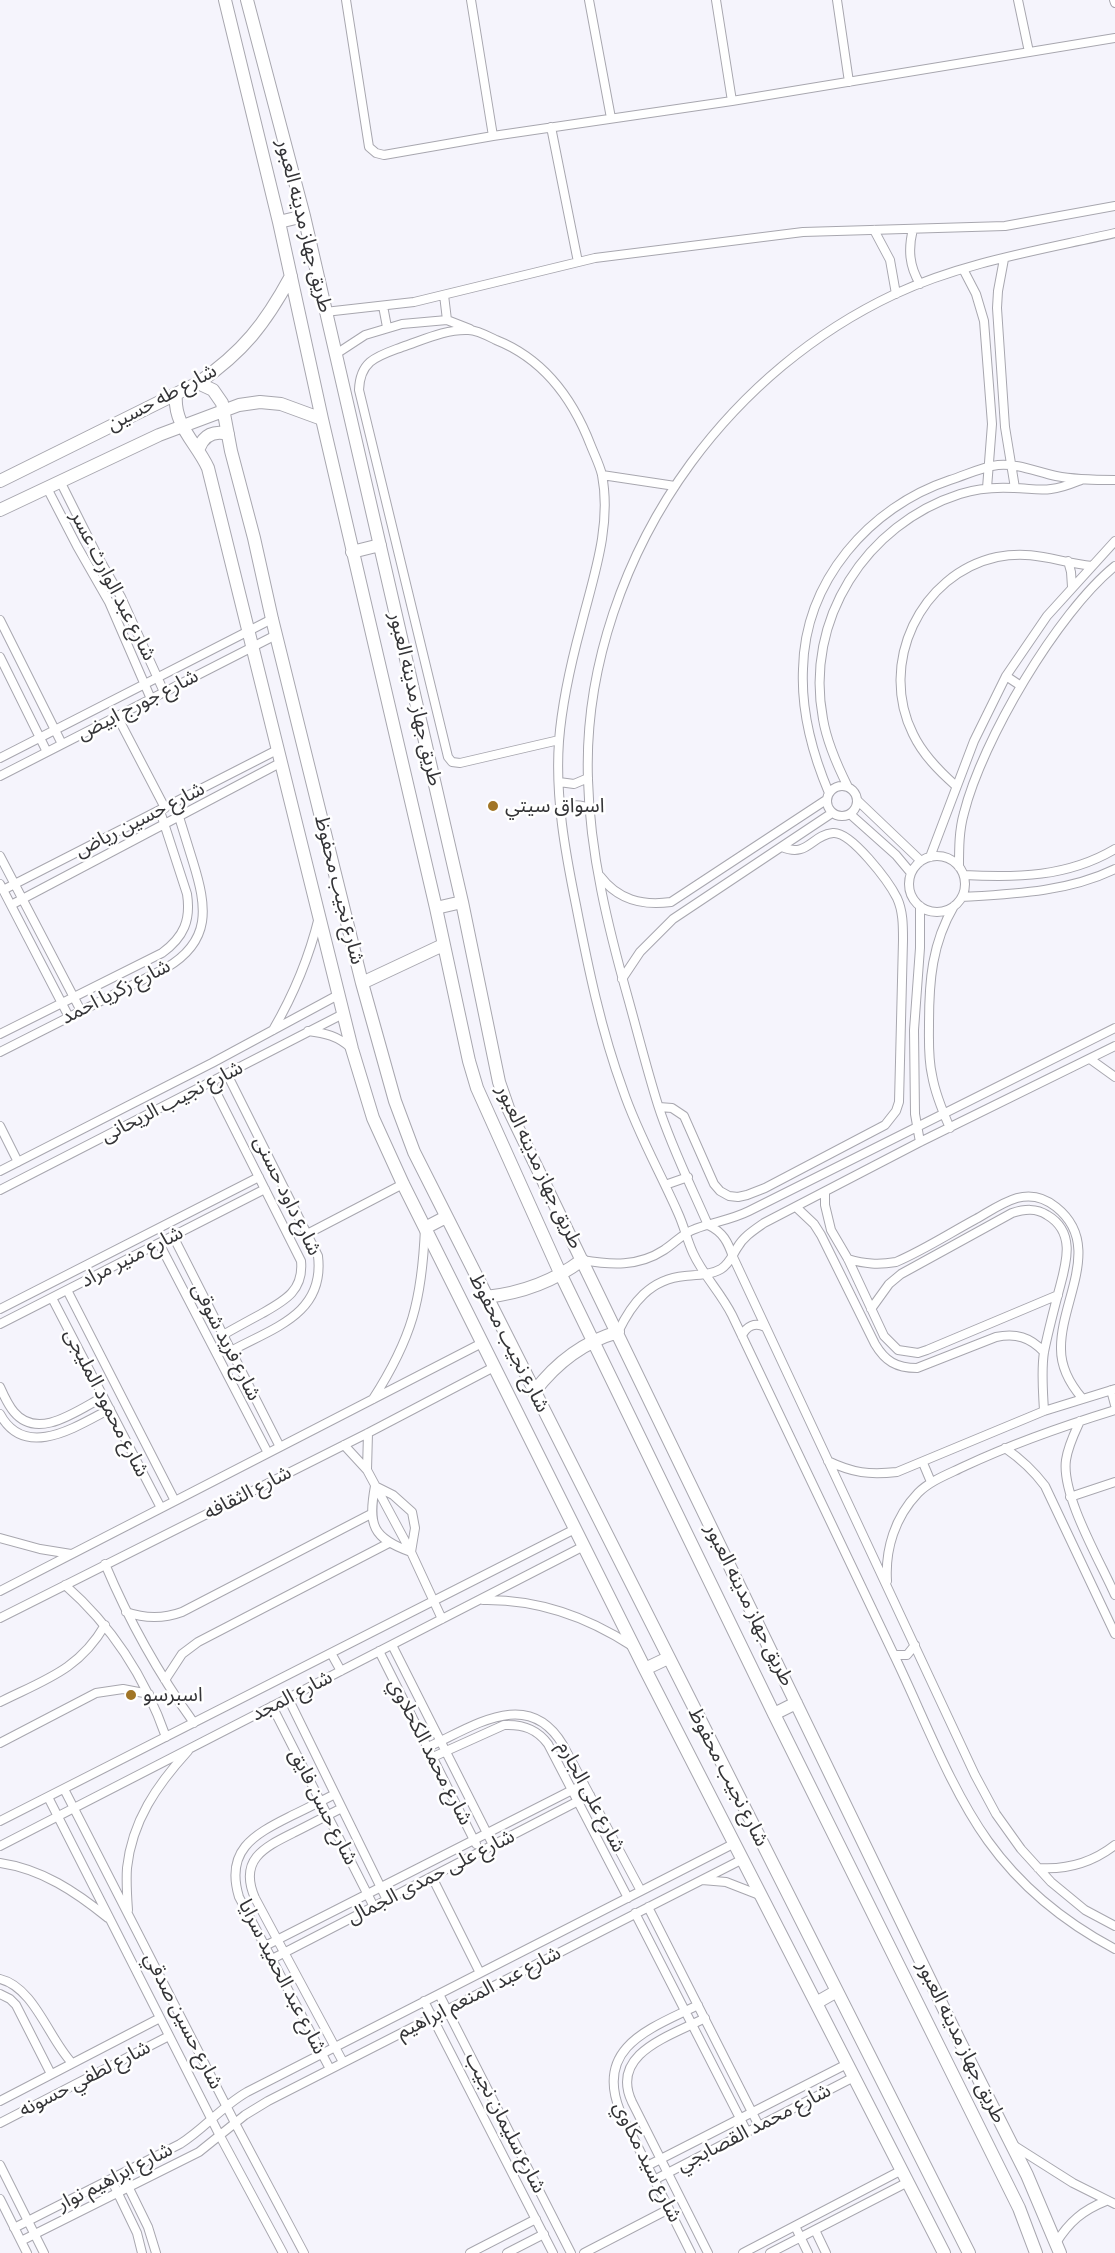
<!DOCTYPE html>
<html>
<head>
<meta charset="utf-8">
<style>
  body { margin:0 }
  canvas { display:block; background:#f5f4fc }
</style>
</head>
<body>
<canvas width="1115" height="2253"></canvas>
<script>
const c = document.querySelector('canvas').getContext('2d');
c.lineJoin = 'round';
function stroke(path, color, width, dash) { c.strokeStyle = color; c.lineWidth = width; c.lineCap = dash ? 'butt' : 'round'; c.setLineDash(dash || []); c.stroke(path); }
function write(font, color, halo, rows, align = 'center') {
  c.font = font + ' Manrope,"Noto Sans Arabic",sans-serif'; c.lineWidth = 5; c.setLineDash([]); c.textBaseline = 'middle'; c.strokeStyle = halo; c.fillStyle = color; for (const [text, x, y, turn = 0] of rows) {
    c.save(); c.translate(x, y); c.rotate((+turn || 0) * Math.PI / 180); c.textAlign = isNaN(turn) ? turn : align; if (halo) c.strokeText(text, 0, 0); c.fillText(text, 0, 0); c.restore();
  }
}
const street = new Path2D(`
  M346,0l23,147 7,6 8,2 109,-19 239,-35 383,-63
  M471,0l22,136
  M589,0l22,118
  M716,0l16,101
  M837,0l12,82
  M1018,0l11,52
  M1114,0l1,3
  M551,127l27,135
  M913,229c-5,20 -4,37 7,55
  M874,230l16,30 6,34
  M1115,233c-74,17 -151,29 -220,61 -81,38 -151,97 -204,169 -66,90 -107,205 -103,317 2,74 20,147 40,218 10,36 19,72 30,107 13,41 33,81 50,120 15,7 20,17 25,32l242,518 21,39 25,35 30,33 34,28 30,16
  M1004,259l-6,32 -1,17 8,119 10,61
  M963,269l13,25 8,27 8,103 -5,64
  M444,295l3,25
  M383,306l4,21
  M325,312l89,-10 181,-44 208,-26 202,-6 110,-20
  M336,354l29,-19 37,-11 45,-4 23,9
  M602,475l73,11
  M60,481l37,74 24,42 43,95
  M47,488l30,58 32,56 42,97
  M1068,561l3,11 1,15
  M0,620l62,124
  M0,657l47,95
  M1006,676l15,10
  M117,716l48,92
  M559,740l-99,23 -8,-1 -4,-5 -89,-367c1,-30 19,-34 43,-43 21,-7 44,-18 66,-17 9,0 20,6 28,10 48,19 77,59 95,106 4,10 9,20 11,29 10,51 -9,103 -21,151 -10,37 -19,76 -22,115 -4,55 6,110 17,164 12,62 25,125 47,185 14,42 37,82 55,123 6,13 9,27 15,40 10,22 28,40 39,62 54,114 108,227 162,340 29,60 56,133 94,186 33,46 78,82 127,108
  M0,758l272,-139
  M0,776l276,-141
  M559,782l15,2 14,-6
  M827 801a15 15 0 1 1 30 0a15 15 0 1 1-30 0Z
  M956,786c-17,-15 -33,-31 -43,-52 -35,-70 7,-160 84,-177 38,-7 59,5 95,9
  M848,787c-11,-22 -21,-44 -25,-68 -19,-99 43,-195 137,-225 18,-6 36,-7 54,-6 13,0 25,3 37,1 11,-1 20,-5 30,-9
  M829,793c-17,-40 -28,-81 -26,-124 2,-88 66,-162 147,-189 16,-5 32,-13 48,-15 19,-2 39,7 58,11 20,4 39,4 59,4
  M857,800l64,61
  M560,811c10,-7 19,-8 30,-2
  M850,814l46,41 15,18
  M0,856l81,155
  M909 884a28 28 0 1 1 56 0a28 28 0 1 1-56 0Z
  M930,857l44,-116 32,-65 41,-60 68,-75
  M959,867c0,-18 0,-37 5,-54 18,-72 93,-200 151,-247
  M964,875c52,3 104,2 151,-26
  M600,876c18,24 42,30 71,26l155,-102
  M0,884l69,133
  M3,890l274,-140
  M962,897c51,-3 106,-5 153,-28
  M11,905l269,-142
  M622,979l18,-27 33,-33 159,-106
  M273,1030c21,-36 36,-72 46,-113
  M308,1031c17,2 30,5 43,17
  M0,1034l162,-81c22,-16 29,-33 25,-59l-27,-83
  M0,1052l166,-84c46,-27 41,-61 27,-106 -6,-19 -12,-39 -18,-58
  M1090,1059l25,18
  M227,1074l91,182c7,58 -45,72 -87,95
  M211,1082l90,179c3,30 -17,40 -40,53 -13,7 -26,14 -38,21
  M659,1107l13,1 12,8 30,68 6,7 9,5 9,1 9,-2 18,-7 120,-63 11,-14 3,-9 4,-162c0,-15 0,-29 -6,-42 -8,-16 -46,-67 -64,-65 -22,2 -25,25 -51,14
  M0,1126l18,36
  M950,1128c-8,-18 -15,-35 -18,-53 -4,-17 -3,-35 -3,-52 0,-42 3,-80 25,-117
  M920,1142l-5,-28 -1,-84 6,-82v-42
  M0,1171l212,-108 126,-68
  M665,1185l23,-8
  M0,1190l343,-176
  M825,1192v13l6,25 17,29 36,77 14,14 20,3 9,-3 131,-55
  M796,1207l18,17 7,11 54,109c10,17 21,24 42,24l79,-31c20,-4 34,0 48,15
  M307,1234l96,-50
  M173,1236l107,211
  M159,1243l109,210
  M848,1259c17,5 30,6 48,3 28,-12 54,-29 80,-43 14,-8 27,-17 41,-21 15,-4 28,0 39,9 48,38 4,94 5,142 0,19 9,35 21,49
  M582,1260c29,5 56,7 82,-10 11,-7 19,-17 31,-21 18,-7 36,-9 54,-18l366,-183
  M67,1290l108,211
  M52,1298l109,210
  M0,1309l259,-132
  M871,1309l18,-25 12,-10 111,-61c13,-4 24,-5 35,2 31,18 18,52 11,79 -5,19 -10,38 -14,58 -3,19 -1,39 0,59
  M0,1324l265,-135
  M618,1332c14,-29 32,-53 67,-56 11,-1 26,-1 36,-7 8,-5 11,-13 16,-21 6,-11 17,-18 27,-25l156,-81 195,-96
  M742,1336c4,-10 13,-14 23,-9
  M0,1387c4,9 8,18 14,25 24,29 64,-2 89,-15
  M1111,1390l4,15
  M373,1399c39,-61 49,-99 52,-171
  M0,1414c25,47 77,12 110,-5
  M1080,1421c-6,13 -12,25 -14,39 -5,35 34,101 49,135
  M344,1445l23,25 44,82 31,67
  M1005,1448c16,11 28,22 40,38l70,148
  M828,1461c25,12 41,14 69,11l147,-61 71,-22
  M923,1463l8,19
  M367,1470l1,-37
  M375,1486l18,9 19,17 3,16 -4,24c-39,-14 -43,-27 -36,-66z
  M1070,1497l45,-15
  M0,1538l40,11 31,5
  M105,1564c24,57 53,109 89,159
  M887,1581c-2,-32 8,-64 31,-88 13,-13 31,-19 47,-27 49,-23 98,-40 150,-56
  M65,1585c48,42 80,92 101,152
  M0,1591l482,-248
  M483,1600c55,-1 103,16 149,46
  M126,1612c20,7 37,7 56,0l189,-98
  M0,1618l368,-185 126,-66
  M392,1645l101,200
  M379,1651l97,193
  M331,1653l10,18
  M894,1655h13l8,-10
  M165,1680l17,-26 16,-12 191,-99
  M288,1698l99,202
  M0,1702c44,-22 79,-32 105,-77
  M272,1706l102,201
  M0,1743l96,-50 27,-4 26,5
  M428,1747c45,-20 100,-61 135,-2l78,146
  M433,1757l71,-32c19,-1 33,4 44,19l80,154
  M64,1789l171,334 69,130
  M48,1797l172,339 63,117
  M342,1808c-16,8 -31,16 -47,24 -30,15 -57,27 -40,66l88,164
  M0,1821l575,-292
  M0,1846l584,-300
  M0,1863c42,6 76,29 108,55
  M1038,1868c28,2 54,-5 77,-23
  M432,1877l48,96
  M702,1880l24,2 36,14
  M648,1907l111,219
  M128,1910c-1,-14 -2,-28 -1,-42 5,-47 30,-83 61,-117
  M635,1913l112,219
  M265,1946l319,-162
  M272,1959l318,-164
  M0,1979c34,8 49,60 72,84
  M0,1994l10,5 6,6 35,69
  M439,1994l132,259
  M424,2001l129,252
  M705,2018c-34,18 -96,35 -73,84l76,151
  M330,2069l-91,-172c-14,-46 14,-62 50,-80 16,-8 31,-15 46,-23
  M0,2101l160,-83
  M0,2123l169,-87
  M1013,2145l60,38 42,21
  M0,2165l44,88
  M647,2166l200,-102
  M122,2174l26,53 8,26
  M111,2179l26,54 5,20
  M654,2180l200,-103
  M0,2199l27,54
  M795,2226l13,27
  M14,2228l166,-84c24,-15 41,-37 67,-52l488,-249
  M815,2230l11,23
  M21,2241l178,-89 46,-37 23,-14 475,-242
  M1056,2243c13,-21 27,-33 50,-42
  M470,2253l66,-34
  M507,2253l37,-19
  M584,2253l85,-44
  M691,2253l-71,-142c-26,-65 32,-83 78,-106
  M743,2253l159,-83
  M770,2253l138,-71`);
const secondary = new Path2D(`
  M225,0l54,222 43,197 114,489 33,153 8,27 84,187 213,439 245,494 17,45
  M247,0l57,216 158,686 37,180 9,26 450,930 69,137 33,78
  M279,222l25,-6
  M198,383l15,7 9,13 9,48 23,87 18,81 90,364 33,118 19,51 555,1101
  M176,394c-3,31 20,48 32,74l144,581 21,69 30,66 242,485 299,584
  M199,448c5,-13 15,-18 29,-14
  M0,481l198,-98c45,-31 67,-59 93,-107
  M0,510l159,-75 80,-30 21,-3 21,2 41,15
  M352,552l28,-7
  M436,908l26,-6
  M362,983l81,-38
  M425,1228l21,-11
  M486,1297c36,-4 67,-15 96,-37
  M534,1392c22,-29 49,-50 84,-60
  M645,1669l23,-11
  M774,1714l22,-11
  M816,2003l21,-12`);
stroke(street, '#a8a7af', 10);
stroke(secondary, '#a8a7af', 14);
stroke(street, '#fff', 8);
stroke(secondary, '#fff', 12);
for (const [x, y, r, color] of [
  [493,806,6,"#a17526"],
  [131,1695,6,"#a17526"]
]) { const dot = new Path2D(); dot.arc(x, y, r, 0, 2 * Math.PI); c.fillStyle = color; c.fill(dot); stroke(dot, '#fff', 2); }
write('20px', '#343437', '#fff', [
  ["طريق جهاز مدينه العبور",304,226,76],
  ["شارع طه حسين",162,398,-28],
  ["شارع عبد الوارث عسر",113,586,63],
  ["طريق جهاز مدينه العبور",415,699,77],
  ["شارع جورج ابيض",138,705,-27],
  ["شارع حسين رياض",140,820,-27],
  ["شارع نجيب محفوظ",339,890,76],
  ["شارع زكريا احمد",116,992,-27],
  ["شارع نجيب الريحانى",172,1102,-27],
  ["طريق جهاز مدينه العبور",539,1167,65],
  ["شارع داود حسنى",287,1196,64],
  ["شارع منير مراد",132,1257,-27],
  ["شارع فريد شوقى",226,1342,63],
  ["شارع نجيب محفوظ",509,1343,63],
  ["شارع محمود المليجى",106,1403,63],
  ["شارع الثقافه",248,1493,-27],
  ["طريق جهاز مدينه العبور",749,1605,64],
  ["شارع المجد",292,1696,-27],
  ["شارع محمد الكحلاوي",430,1752,63],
  ["شارع نجيب محفوظ",728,1777,63],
  ["شارع على الجارم",591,1797,62],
  ["شارع حسن فايق",323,1807,63],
  ["شارع على حمدى الجمال",431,1877,-27],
  ["شارع عبد الحميد سرايا",282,1977,63],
  ["شارع عبد المنعم ابراهيم",479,1993,-27],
  ["شارع حسين صدقي",183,2021,63],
  ["طريق جهاز مدينه العبور",961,2042,64],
  ["شارع لطفي حسونه",85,2079,-27],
  ["شارع سليمان نجيب",505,2123,63],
  ["شارع محمد القصابجي",754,2128,-27],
  ["شارع سيد مكاوي",647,2162,64],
  ["شارع ابراهيم نوار",115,2177,-27]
]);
write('20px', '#343437', '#fff', [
  ["اسواق سيتي",505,806],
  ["اسبرسو",143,1695]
], 'left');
</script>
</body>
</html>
